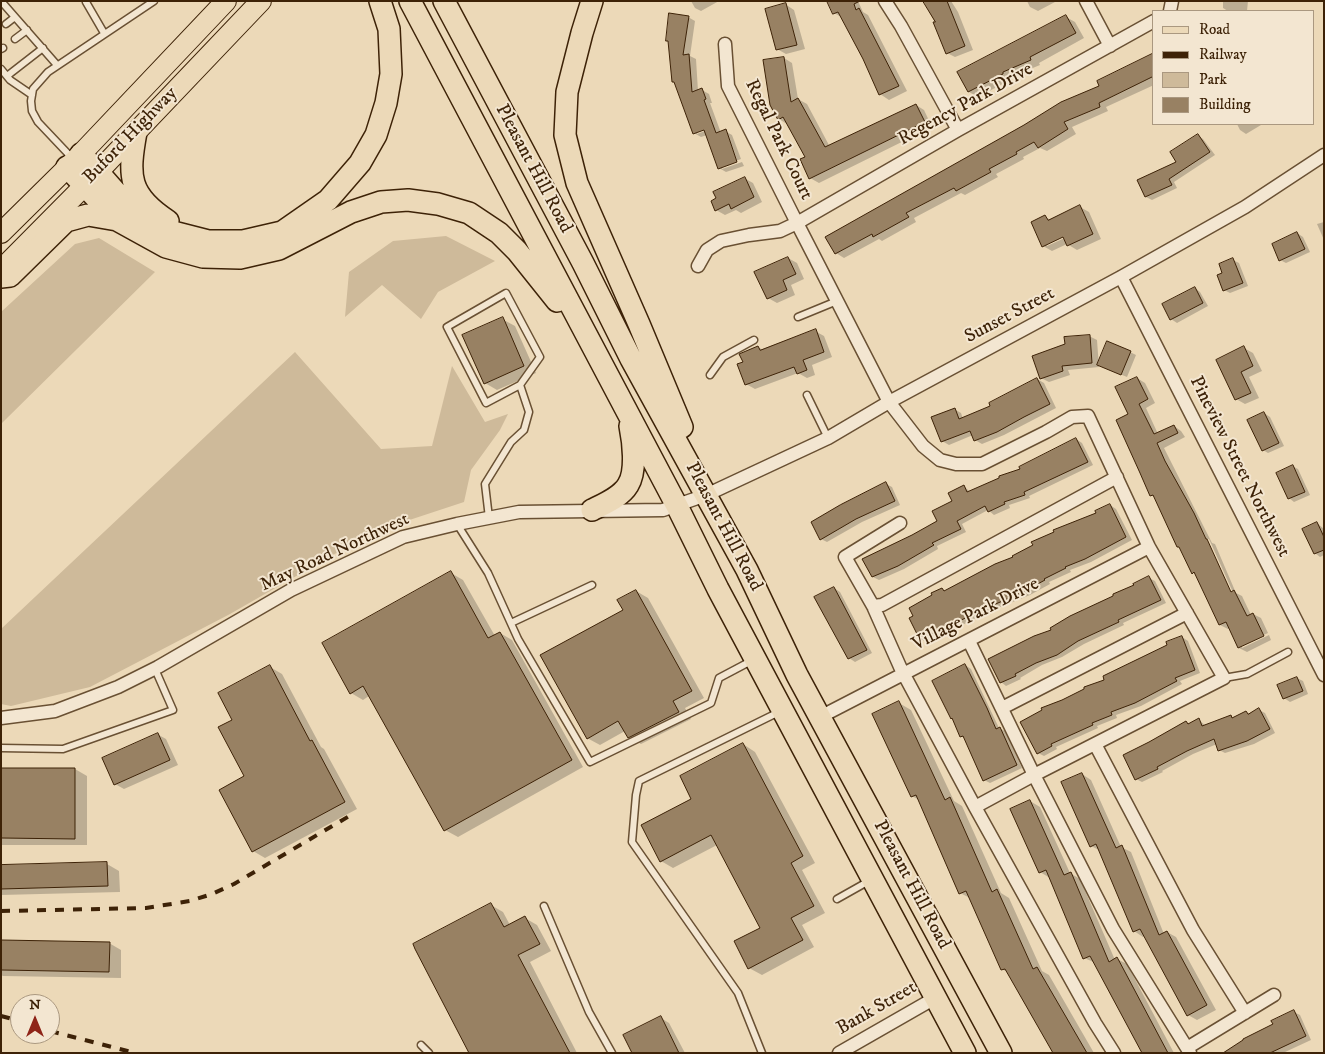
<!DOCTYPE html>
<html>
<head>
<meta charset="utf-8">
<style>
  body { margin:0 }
  #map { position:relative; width:1325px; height:1054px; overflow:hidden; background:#ecd9b8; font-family:"IM FELL DW Pica",serif }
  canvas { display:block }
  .frame { position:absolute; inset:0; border:2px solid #3d2207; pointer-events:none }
  .legend { position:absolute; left:1152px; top:10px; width:162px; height:115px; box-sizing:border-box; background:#f3e6d1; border:1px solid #aa9880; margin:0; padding:6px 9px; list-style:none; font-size:15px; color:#3d2207 }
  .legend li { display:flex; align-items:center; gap:10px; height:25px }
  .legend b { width:25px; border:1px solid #aa9880 }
  .north { position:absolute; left:10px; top:994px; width:50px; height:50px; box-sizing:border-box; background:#f3e6d1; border:1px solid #aa9880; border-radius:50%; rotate:0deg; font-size:14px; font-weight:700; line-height:20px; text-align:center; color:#3d2207 }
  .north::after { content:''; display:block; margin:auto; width:18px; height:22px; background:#8f2418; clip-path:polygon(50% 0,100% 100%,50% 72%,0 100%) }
</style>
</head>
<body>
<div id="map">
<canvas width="1325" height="1054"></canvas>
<div class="frame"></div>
<ul class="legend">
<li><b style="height:6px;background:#ecd9b8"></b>Road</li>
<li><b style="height:6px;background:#3d2207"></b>Railway</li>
<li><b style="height:14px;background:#ceba9a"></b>Park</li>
<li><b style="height:14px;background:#988163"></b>Building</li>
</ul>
<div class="north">N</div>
</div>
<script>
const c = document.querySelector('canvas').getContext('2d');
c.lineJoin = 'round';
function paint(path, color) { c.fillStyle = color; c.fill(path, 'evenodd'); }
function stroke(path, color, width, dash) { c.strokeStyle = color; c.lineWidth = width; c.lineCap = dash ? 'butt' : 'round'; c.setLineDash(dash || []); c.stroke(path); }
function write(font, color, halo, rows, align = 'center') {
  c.font = font + ' "IM FELL DW Pica",serif'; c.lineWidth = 4; c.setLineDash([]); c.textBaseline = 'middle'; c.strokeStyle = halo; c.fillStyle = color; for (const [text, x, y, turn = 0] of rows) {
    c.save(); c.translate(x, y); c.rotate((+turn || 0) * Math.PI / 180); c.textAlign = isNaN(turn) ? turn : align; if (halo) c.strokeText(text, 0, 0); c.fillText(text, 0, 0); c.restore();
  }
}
paint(new Path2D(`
  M446,236l49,25 -57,31 -17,27 -39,-34 -37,32 4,-45 44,-31z
  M99,238l56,34 -154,152v-112l74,-68z
  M295,352l86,97 51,-3 20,-80 33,56 23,-8 -8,16 -29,40 -7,32 -91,30 -143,82 -140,73 -79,19 -10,-2v-75z`), '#ceba9a');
paint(new Path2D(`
  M691,1h28l-18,10 -6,-3z
  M858,1l5,11 5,3 39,76 -18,9 -9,-6 -16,-36 -21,-40 -9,-5z
  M925,1h26l7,11 15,38 -18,7 -8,-4 -11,-31z
  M1027,1h28v1l-17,9 -8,-4z
  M1223,1h25l-1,10h-19l-5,-3z
  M785,4l9,6 11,39 -19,5 -9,-5z
  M688,17l7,4 -5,35 6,3 2,32 4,-1 7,4 3,9h-2l11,30 4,-2 7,4 9,24 -19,7v3l20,-7 2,4 -18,6 -7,-4 -12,-33 -6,2 -7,-4 -18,-50 -3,-2zM709,127l1,2 -13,5v-3z
  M1066,17l9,5 9,16 -45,25 1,2 -29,12 1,2 -34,18 -9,-5 -10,-20z
  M1154,55v30l-48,22 2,4 -36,16 4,7 -29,17 -7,-3 -17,9 1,2 -28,15 2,3 -33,18 -4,-2 -47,25 2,4 -34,19 -3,-2 -35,19 -8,-5 265,-167z
  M784,58l8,5 6,36 9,5 23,43 86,-42 8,5 8,17 -113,56 -9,-5 -3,-20 -20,-34 -8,-5z
  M1237,124h23l1,1 -15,9 -6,-4z
  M1198,136l5,3 12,16 -41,27 3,6 -25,12 -6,-3 -7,-17 39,-18z
  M744,178l9,5 9,19 -21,11 -5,-3 -11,5 -9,-5z
  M1080,207l9,5 12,27 -24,11 -10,-6 -15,7 -9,-5 2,-29 6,3zM1068,234l1,2 -22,10v-3z
  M1324,222v18l-7,-16z
  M1297,233l6,4 7,15 -24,11 -6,-3z
  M788,258l9,5 7,16 -13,6 4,10 -18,8 -9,-5z
  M1233,260l6,3 9,23 -18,7 -6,-3v-16z
  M1195,288l5,4 8,14 -31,17 -6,-4z
  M502,319l13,7 21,47 -39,17 -12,-7z
  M815,331l9,5 8,21 -20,8 3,10 -8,3 -9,-5 -43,16 -9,-5 -2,-21 14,-16 5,3z
  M1089,336l8,4 2,27 -31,3 2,5 -21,7 -8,-4z
  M1244,348l9,5 9,18 -13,6 10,21 -14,6 -9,-5z
  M1130,352l6,3 -9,22 -22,-9z
  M1137,378l8,5 10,20 -9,5 12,26 16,-8 7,5 4,6 -21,11 48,95 3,1 21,49 6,3 9,19 2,-1 8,4 7,15 -26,12v3l27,-13 2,5 -24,12 -8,-4 -9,-20 -2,1 -8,-4 -23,-50 -4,-2 -38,-76 -4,-2 -21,-80zM1206,539h3l26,58 -2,1z
  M1037,379l7,4 12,25 -52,27 -22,9 -7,-4 -2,-5 -24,10 -7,-4 12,-32 7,4 2,6 29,-12z
  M1264,413l6,4 14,29 -16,7 -5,-3z
  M1076,439l6,4 11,22 -64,31 1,2 -21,7 1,3 -16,7 -6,-5 -26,14 4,8 -29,14 1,3 -34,20 -25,11 -6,-3 -9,-18 49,-23 26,-15 25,-35 6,6 51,-22z
  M1292,466l6,3 12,26 -16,7 -5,-4z
  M886,484l6,3 8,18 -38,17 -35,20 -6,-3z
  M1110,505l6,4 16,31 -41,22 -21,8 1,2 -22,10 1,2 -20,11 -42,17 -61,31 -6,-4 -11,-20 32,-30 4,2 68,-33z
  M1317,523l7,6v26l-4,2 -5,-4z
  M451,573l12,7 32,56 5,-3 12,7 71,127 -125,70 -13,-7 -76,-134 -6,4 -12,-7z
  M1149,578l6,3 11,22 -43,20 1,2 -40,19 -22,13 -20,8 -22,13 1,1 -15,7 -5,-4 52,-51z
  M834,588l6,4 32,61 -17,9 -6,-4z
  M636,591l12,7 56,100 -19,10 6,11 -50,25 -12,-7 -4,-6 -25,14 -13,-7 37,-128z
  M1182,637l6,4 12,32 -20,8 2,3 -41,22 -25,9 1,3 -20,8 1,2 -42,19 1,2 -13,7 -6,-3 68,-73z
  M965,665l6,4 28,59 6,3 17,37 -32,15 -6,-3 -18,-41 -5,-3z
  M270,667l12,7 39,73 3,2 33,60 -92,49 -12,-7 -7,-74 -12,-56z
  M1297,678l6,3 5,13 -18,8 -6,-4z
  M899,703l12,7 43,91 8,5 39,87 8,5 33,73 7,4 45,78h-39l-46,-80 -7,-4 -32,-71 -10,-5 -41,-93 -7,-4z
  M1259,710l6,3 10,20 -21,11 -29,9 -6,-3 -2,-6 -24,10 -31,17 1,1 -21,10 -6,-3 50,-57 4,2 9,-4 7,6 25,-9 3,1 12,-6 4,2z
  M157,734l9,5 12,26 -54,24 -9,-5z
  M743,744l12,8 60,111 -13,7 23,43 -23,12 12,22 -52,28 -13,-7 13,-40 -45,-83 -44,23 -12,-7z
  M1,769h74l12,7v69h-86z
  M1082,774l9,6 30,67 10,5 33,82 3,-2 9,5 40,73 -19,10 -9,-5 -43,-79 -2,1 -9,-6 -33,-80 -10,-5z
  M1030,801l10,6 30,66 10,6 35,81 2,-1 10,5 47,89h-30l-48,-90 -12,-5 -34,-80 -10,-6z
  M107,864l12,7 1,21 -119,3v-28z
  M491,905l12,7 7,13 15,-7 12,7 14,26 -21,11 47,91h-106z
  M1,941l108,2 12,7v28l-118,-2 -2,-1z
  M1294,1012l6,3 11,25 -28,13h-58l50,-28z
  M661,1018l8,5 16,30h-52z`), '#0003');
const building = new Path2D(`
  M827,1h33l-6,3 2,6 3,-2 40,78 -20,9 -16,-36 -25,-47 -5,2z
  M923,1h24l18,45 -19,8 -13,-32h2z
  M786,3l11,42 -21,5 -11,-41z
  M669,13l20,3 -6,39 6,-1 3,38 10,-4 4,11 -2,1 12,33 10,-4 11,33 -19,7 -14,-39 -11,4 -19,-52h-2l-4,-41h-2z
  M1066,15l10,18 -46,24 1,3 -28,12v2l-35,18 -11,-20z
  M1154,53v23l-55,27 1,4 -36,15 4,7 -30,19 -4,-6 -18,10 1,2 -28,15 2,3 -35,19 -2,-3 -48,25 3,4 -36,20 -1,-3 -37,20 -10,-17 199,-112 37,-23 38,-16 -2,-5z
  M784,57l7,45 7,-4 27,49 91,-43 9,18 -116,57 -9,-20 5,-2 -22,-40 -5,3 -8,-15 -7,-45z
  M1198,134l12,18 -41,27 3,6 -27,12 -8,-17 39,-18 -6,-10z
  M745,177l9,20 -23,12 -2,-5 -14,7 -4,-10 5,-3 -3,-6z
  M1080,205l13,29 -26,12 -4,-9 -21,10 -11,-25 14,-7 3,5z
  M1297,232l8,17 -26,12 -7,-17z
  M788,257l8,17 -13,6 4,10 -20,9 -13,-27z
  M1233,258l10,25 -20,8 -6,-16 5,-2 -3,-9z
  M1195,287l8,16 -33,17 -8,-16z
  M503,317l21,49 -40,18 -22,-49z
  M816,329l8,23 -21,8 4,10 -10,4 -3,-7 -49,18 -8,-21 6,-2 -4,-8 19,-8 2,4z
  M1090,335l2,28 -30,3 1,5 -23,8 -8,-23 33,-12 -1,-7z
  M1107,341l24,10 -10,24 -24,-10z
  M1244,346l9,20 -12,6 10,21 -16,7 -19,-40z
  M1137,377l11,22 -9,5 15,30 20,-9 4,8 -21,10 8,18 29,52 12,26h1l24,53 3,-2 13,26 6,-3 11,23 -26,12 -12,-26 -7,3 -25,-53 -2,2 -13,-27h-2l-24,-52 -3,1 -10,-23 -24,-53 12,-6 -13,-27z
  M1037,378l13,26 -26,13 -27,15 -23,9 -4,-10 -29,11 -10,-25 24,-9 4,11 31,-13 -1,-3z
  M1264,412l15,31 -17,8 -15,-31z
  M1076,438l12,24 -64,30 1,3 -21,7 1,2 -17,8 -3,-6 -28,15 4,8 -29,14 2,2 -36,21 -26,11 -10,-18 50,-24 25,-14 -5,-10 20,-10 -4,-8 16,-8 3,7 32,-14v-2l21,-7 -1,-2z
  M1293,465l12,27 -17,7 -12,-26z
  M886,482l9,19 -39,18 -36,21 -9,-18 29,-17z
  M1110,504l16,33 -41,22 -20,8 1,1 -22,11 1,1 -22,12 -41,18 -62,30 -11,-22 4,-2 -4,-8 23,-13 -1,-2 11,-5 2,3 51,-27 18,-7 -1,-1 21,-11 -2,-3 23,-10 -1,-2 43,-17 -1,-2z
  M1317,522l7,15v13l-10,4 -12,-25z
  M451,571l37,67 12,-6 72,128 -128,71 -81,-145 -13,8 -28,-51z
  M1149,576l12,24 -43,20 1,2 -41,19 -21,14 -21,8 -21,11 1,2 -16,7 -12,-24 46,-23 17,-6 -1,-2 20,-12 43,-20v-2l21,-9 -1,-1z
  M834,587l33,63 -19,9 -34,-62z
  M636,590l56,101 -19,10 6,11 -51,26 -10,-17 -31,18 -47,-84 83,-45 -6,-10z
  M1182,636l13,34 -20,8 2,3 -42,22 -24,9 1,3 -20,8 1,2 -42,19 1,2 -15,8 -17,-32 22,-12 -1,-2 21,-8 22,-11v-2l20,-7 -1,-4 64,-31 -1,-3z
  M965,664l22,44 9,21 4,-2 17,38 -34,16 -20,-45 -3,1 -8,-19 -1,1 -19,-38z
  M270,665l40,76 2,-1 33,62 -93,50 -33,-62 25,-14 -26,-49 14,-7 -14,-27z
  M1297,677l6,14 -20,8 -6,-14z
  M899,701l46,99 5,-3 42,95 5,-3 36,80 4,-2 50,86h-34l-48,-84 -4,1 -35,-79 -7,3 -43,-99 -5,2 -39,-83z
  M1259,708l11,21 -23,12 -29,10 -4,-12 -27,12 -30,16 1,2 -23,11 -12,-25 26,-13 37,-21 2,3 11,-6 3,8 29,-11 1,3 14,-7 2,3z
  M158,733l12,27 -56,25 -12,-27z
  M743,743l60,113 -12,7 23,43 -23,12 12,22 -55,29 -14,-28 26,-13 -49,-93 -51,27 -19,-37 50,-26 -11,-23z
  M1,768h74v71l-74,-1z
  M1082,773l34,75 6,-3 37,90 8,-4 40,74 -20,11 -47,-87 -7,3 -37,-88 -6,3 -29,-65z
  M1030,800l34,75 7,-3 38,90 8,-5 51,96h-26l-52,-97 -7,3 -37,-89 -7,3 -29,-64z
  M107,862l1,24 -107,3v-24z
  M491,903l13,24 21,-11 15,28 -22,11 52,98h-101l-54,-104 -2,-5z
  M1,940l109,2 -1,30 -108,-2z
  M1294,1010l12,26 -36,17h-47l20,-13v-1l30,-15 -2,-3z
  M661,1016l18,37h-47l-9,-18z`);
paint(building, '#988163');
stroke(building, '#3d2207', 1);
const service = new Path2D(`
  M1,1l56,64
  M87,1l-1,1 18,31
  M6,24l9,-7
  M15,39l12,-9
  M1,49l2,-1
  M1,69l9,11 22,15
  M7,76l36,-28
  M73,159l-35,-37 -6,-11 -1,-10 2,-12 15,-17 106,-71
  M506,293l34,64 -20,28 -34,18 -39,-76z
  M798,317l39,-16
  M710,375l13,-18 31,-17
  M807,395l21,43
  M489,518l-4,-34 26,-42 13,-12 5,-18 -9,-27
  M457,524l31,49 30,66 72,123 121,-59 8,-25 34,-18
  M511,623l81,-38
  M1224,678l23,-4 41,-22
  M1,748l62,1 110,-39 -18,-41
  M837,899l32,-18
  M544,906l45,106 23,41
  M421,1045l8,8
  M762,1053l-24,-60 -106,-151 4,-47 3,-14 140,-69`);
const minor = new Path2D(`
  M885,1l16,25 57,104
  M1086,1l24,45
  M1170,11l2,-10
  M698,266l9,-16 14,-9 28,-6 31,-4 17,-8 -69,-137 -3,-42
  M1121,277l203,398
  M900,523l-55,34 28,49 28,63 74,138 120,216 19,30
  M873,606l9,-1 235,-128
  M969,641l65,134 79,154 77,124
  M1002,708l185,-95
  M820,717l329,-170
  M1,718l54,-7 63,-24 40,-20 133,-77 112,-53 54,-13 62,-12 144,-2 43,-15 122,-57 61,-36 232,-125 124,-70 79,-52
  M1095,744l98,186 52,83
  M975,807l59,-32 190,-97 -75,-131 -61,-131 -16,1 -26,15 -64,32h-26l-16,-4 -17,-14 -34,-44 -92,-179 161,-93 196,-109
  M1187,1048l87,-53
  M839,1053l96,-55`);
const primary = new Path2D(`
  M1,233l80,-79 145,-153
  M1,270l97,-98 163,-171`);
const trunk = new Path2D(`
  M410,1l267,505 41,83 247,464
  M444,1l139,262 48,96 116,211 50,105 204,378
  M592,1l-10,32 -15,59 -2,43 12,48 62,141 43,103
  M136,132c-8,44 -8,63 32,89
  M81,154l17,18 37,42 30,16 43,11h35l39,-9 46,-32 32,-37 16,-28 10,-32 5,-29 -2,-45 -9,-28
  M67,167l50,53 49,27 37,10 37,1 39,-9 72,-37 30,-10 27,-2 30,4 31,9 30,20 18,18 40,50
  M1,277l9,-1 56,-55 22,-6 29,5
  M592,510c12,-6 29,-13 36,-25 9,-14 5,-44 2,-59`);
stroke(service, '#695033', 9);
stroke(minor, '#695033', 15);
stroke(primary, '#3d2207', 22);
stroke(trunk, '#3d2207', 24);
stroke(service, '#f3e6d1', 6);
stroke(minor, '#f3e6d1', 12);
stroke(primary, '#ecd9b8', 20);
stroke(trunk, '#ecd9b8', 21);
stroke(new Path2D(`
  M1,911l145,-3 44,-7 22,-7 22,-10 117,-69
  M1,1016l19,5
  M50,1031l85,22`), '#3d2207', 4, [9, 9]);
write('19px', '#3d2207', '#f3e6d1', [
  ["Regency Park Drive",966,105,-29],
  ["Buford Highway",131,136,-46],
  ["Regal Park Court",778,140,64],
  ["Pleasant Hill Road",533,169,62],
  ["Sunset Street",1010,316,-28],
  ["Pineview Street Northwest",1239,467,63],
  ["Pleasant Hill Road",723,527,62],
  ["May Road Northwest",335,553,-25],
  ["Village Park Drive",976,615,-27],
  ["Pleasant Hill Road",911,885,62],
  ["Bank Street",877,1009,-30]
]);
</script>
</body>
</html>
